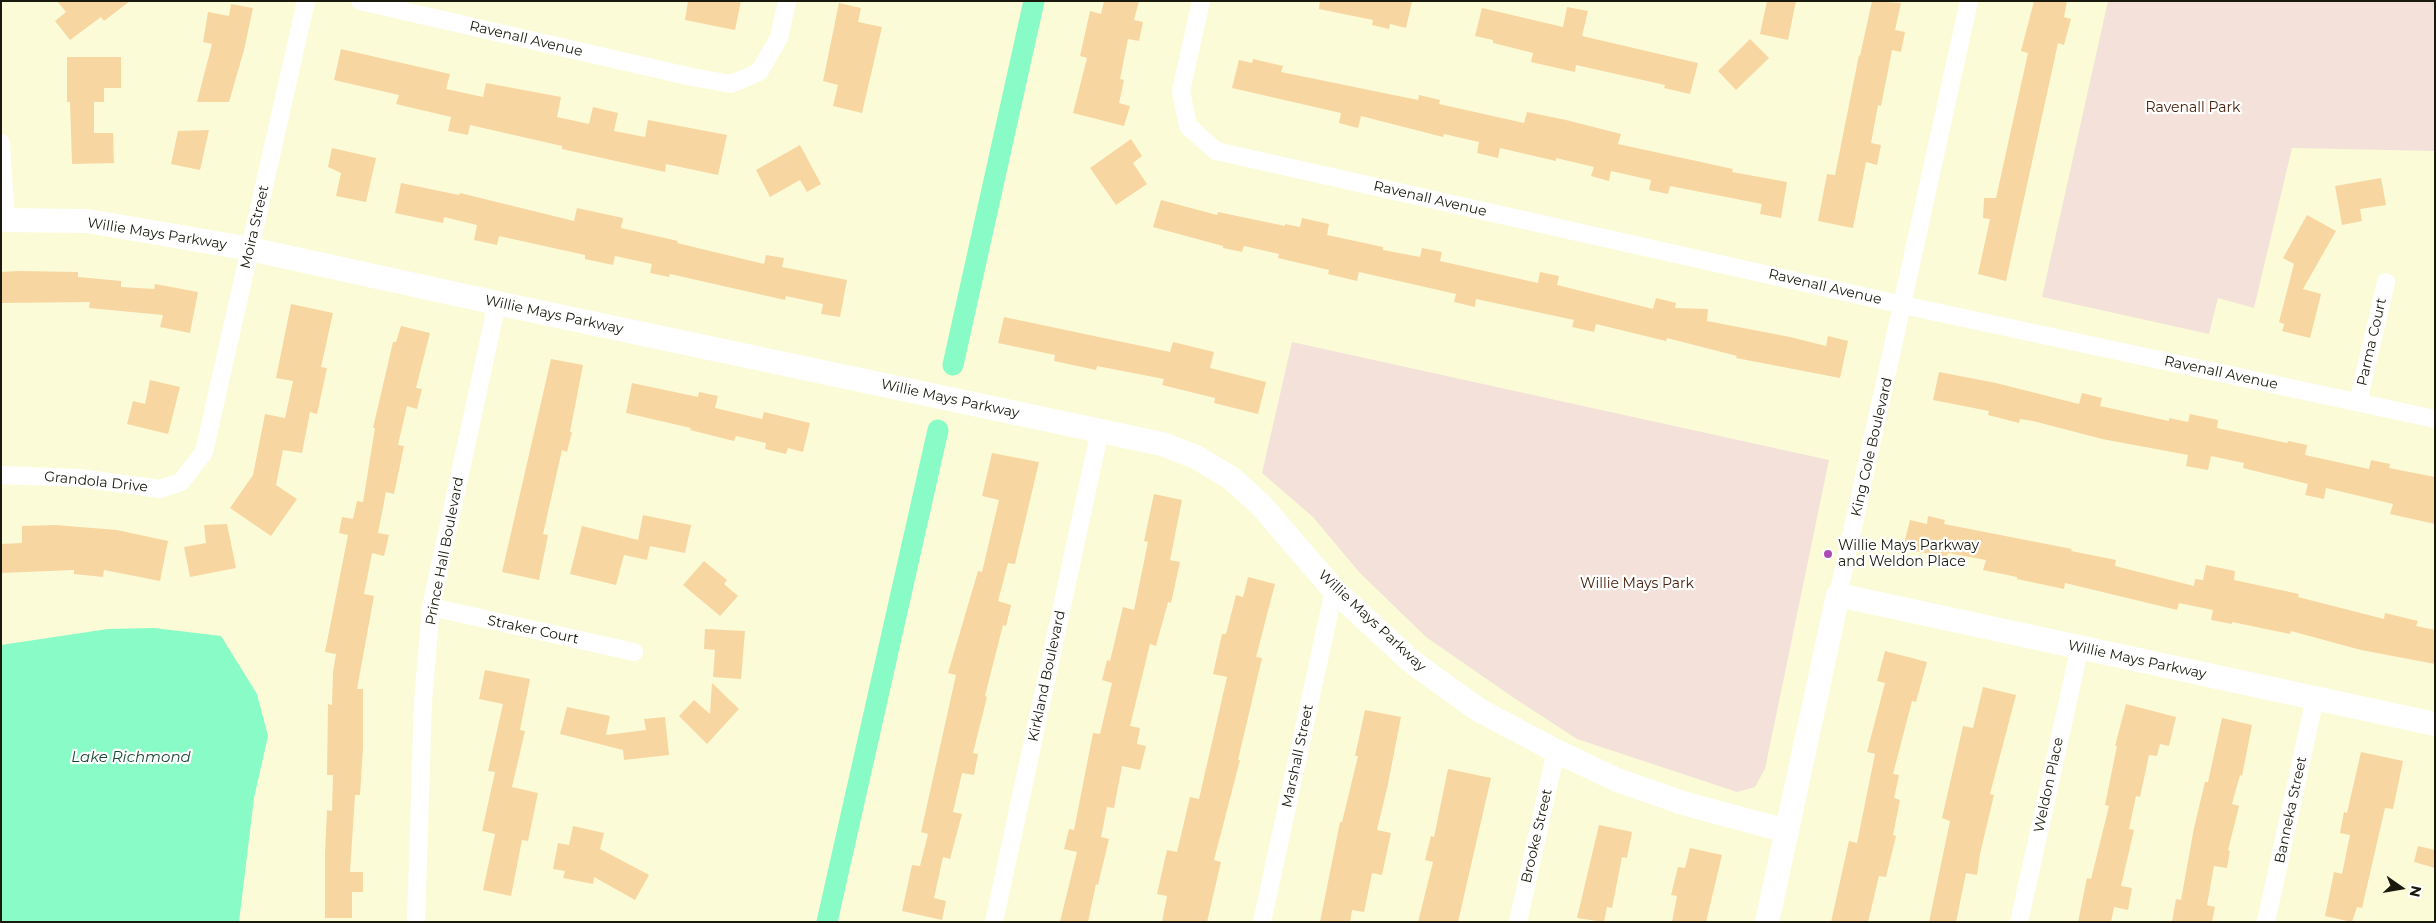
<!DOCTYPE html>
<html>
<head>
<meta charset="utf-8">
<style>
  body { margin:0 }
  #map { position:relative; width:2436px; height:923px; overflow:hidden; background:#fbfbd8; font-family:Montserrat,sans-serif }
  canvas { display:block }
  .frame { position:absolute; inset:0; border:2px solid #1a190d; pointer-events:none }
  .north { position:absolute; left:2376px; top:863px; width:50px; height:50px; -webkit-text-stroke:4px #fff; paint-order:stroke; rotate:103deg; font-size:14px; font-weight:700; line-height:20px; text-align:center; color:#1a190d }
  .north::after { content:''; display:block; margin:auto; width:18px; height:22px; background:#1a190d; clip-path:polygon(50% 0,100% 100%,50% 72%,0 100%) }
</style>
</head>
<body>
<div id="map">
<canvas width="2436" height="923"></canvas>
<div class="frame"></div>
<div class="north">N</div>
</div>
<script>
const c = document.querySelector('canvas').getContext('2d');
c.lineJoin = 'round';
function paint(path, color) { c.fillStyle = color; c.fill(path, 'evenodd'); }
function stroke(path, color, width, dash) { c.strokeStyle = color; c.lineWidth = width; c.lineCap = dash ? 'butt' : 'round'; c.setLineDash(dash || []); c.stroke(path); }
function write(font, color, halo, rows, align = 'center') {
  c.font = font + ' Montserrat,sans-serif'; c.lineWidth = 4.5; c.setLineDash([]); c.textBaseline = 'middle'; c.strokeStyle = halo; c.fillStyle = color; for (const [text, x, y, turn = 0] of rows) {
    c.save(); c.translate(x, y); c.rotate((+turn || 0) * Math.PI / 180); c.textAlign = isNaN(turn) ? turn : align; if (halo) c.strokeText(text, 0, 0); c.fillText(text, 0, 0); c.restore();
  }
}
paint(new Path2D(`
  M2108,1h327v150l-143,-3 -38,160 -36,-10 -9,36 -167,-37z
  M1292,342l537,118 -64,309 -10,18 -18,5 -160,-53 -63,-41 -88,-61 -67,-65 -46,-55 -51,-44z`), '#f4e2da');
paint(new Path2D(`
  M154,628l67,8 36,58 11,42 -14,62 -15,124h-238v-277l107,-16z`), '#89fbc7');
stroke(new Path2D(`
  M953,365l81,-364
  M827,922l111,-492`), '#89fbc7', 21);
paint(new Path2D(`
  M57,1h73l-26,20 -3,-4 -31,23 -15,-19 11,-9z
  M688,1h53l-6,29 -50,-10z
  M1104,1h35l-5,19 9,2 -4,19 -11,-2 -8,40 4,1 -5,23 11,3 -6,20 -51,-13 14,-55 -7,-2 10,-45 11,3z
  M1320,1h92l-6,27 -16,-4 -1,5 -17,-4 1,-5 -54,-11z
  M1767,1h29l-8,39 -28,-6z
  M1872,1l29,2 -6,27 10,2 -4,20 -9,-2 -11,56 -3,-1 -7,38 10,2 -4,20 -11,-3 -13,66 -35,-7 9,-47 8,1 24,-120 1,1z
  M2034,1h33l-3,16 7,2 -7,26 -6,-2 -52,238 -28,-7 12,-55 -7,-1 1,-20h12l32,-145 -7,-2z
  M839,3l22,5 -3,14 24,5 -20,86 -29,-7 5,-21 -15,-4z
  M231,4l22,4 -9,42 -15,52h-32l15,-58 -9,-2 5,-30 21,4z
  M1567,7l21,4 -6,25 116,27 -8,31 -26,-6 1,-3 -89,-20 -1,7 -44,-10 2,-9 -40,-10v-3l-18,-4 7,-28 81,19z
  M1750,39l19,19 -33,32 -18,-19z
  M341,49l109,25 -4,15 37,8 3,-14 75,14 -4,20 32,7 4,-17 25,6 -4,18 31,6 3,-17 79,15 -9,40 -52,-11 -1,8 -103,-23v-3l-92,-21 -2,10 -20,-4 3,-14 -55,-13 3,-9 -65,-15z
  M67,57h54v31h-17v14h-10v31h19l1,30 -42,1 -2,-62h-3z
  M1253,59l30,7 -2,6 137,28 1,-5 21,5 -1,4 85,19 3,-11 39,8 55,14 -3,10 115,25 -1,3 55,10 -6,36 -21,-4 2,-10 -92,-18 -2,8 -19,-4 2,-10 -40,-9 -2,10 -18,-5 3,-9 -38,-9v3l-56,-13 -2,10 -21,-5 2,-11 -35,-8 -1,3 -82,-21 -3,12 -19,-5 2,-10 -109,-25 7,-28 13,3z
  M209,130l-9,40 -29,-6 7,-33z
  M1131,139l11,17 -9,7 14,21 -31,21 -26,-37z
  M800,145l21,39 -14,8 -7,-12 -30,17 -14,-27z
  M332,148l44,10 -10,44 -30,-6 5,-23 -13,-6z
  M2381,178l5,27 -26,4 2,12 -20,4 -7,-39z
  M401,183l58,12 1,-2 114,28 3,-13 46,10 -2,10 57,13 -1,2 87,21 2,-9 18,3 -2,9 65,13 -7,37 -19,-3 2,-10 -37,-8 -1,4 -115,-26 -1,3 -19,-4 2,-9 -37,-8 -2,9 -28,-6v-4l-86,-19 -2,9 -23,-5 3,-15 -33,-8 -1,6 -48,-10z
  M1161,200l56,15 1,-3 67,14v-2l15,3 2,-9 27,6 -2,11 56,12v3l37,7 2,-9 20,4 -2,9 98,22 2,-11 19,4 -2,9 96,24 3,-11 20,5 -1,5 33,1 -1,12 83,16 36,9 2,-10 20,5 -8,37 -104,-20 1,-2 -70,-18 -1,3 -70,-17 -2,8 -22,-5 2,-7 -98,-21 -1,8 -21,-5 2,-8 -97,-22 -2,9 -29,-7 1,-4 -51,-12 1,-4 -35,-8 -2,6 -19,-4v-2l-70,-19z
  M2307,215l29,16 -33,58 18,5 -11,44 -28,-7 3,-9 -1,2 -5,-2 15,-58 -11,-6z
  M18,271l60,1v5l43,4v6l33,2 1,-5 43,8 -8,41 -30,-6 3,-12 -74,-7 1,-6 -89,1v-31z
  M291,304l42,9 -12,54 6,1 -10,46 -7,-2 -8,41 -19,-3 -7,35 21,14 -26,37 -41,-28 23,-33 12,-61 20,4 8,-37 -17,-3z
  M1004,317l166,35 3,-10 41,10 -4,16 56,14 -8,32 -44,-11 1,-5 -53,-13 2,-6 -67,-13 -1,4 -42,-9 1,-6 -57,-12z
  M401,326l29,7 -14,55 6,1 -5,20 -10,-3 -9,39 6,1 -10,48 -8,-2 -8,41 11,2 -5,21 -12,-3 -8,41 10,2 -17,93h6v58l-3,48h-5l-5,77h13v20h-11v26h-27v-64l2,-44 5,1 1,-36h-6l1,-71 4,1 1,-33 3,-18 -11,-2 23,-117 -9,-2 3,-16 11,2 4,-18 6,1 12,-74h-2l20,-86h3z
  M551,359l32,6 -13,67h2l-5,20 -5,-2 -19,84 5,1 -9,45 -37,-8z
  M1939,372l57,11 83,21 3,-11 20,5 -2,8 69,15v-3l19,4 2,-8 28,6 -1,8 70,15 1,-2 19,4 -2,10 64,14 2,-9 19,4 -1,4 46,9v47l-45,-10 3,-10 -67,-16 -2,11 -19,-4 3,-11 -65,-16 1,-5 -33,-7 -3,14 -22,-4 2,-11 -86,-16 -69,-18 -13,-2 -1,4 -31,-8 1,-4 -56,-11z
  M150,380l30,7 -12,47 -41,-10 6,-23 12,3z
  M632,383l66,14 1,-5 19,4 -3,12 47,11 2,-7 46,11 -7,29 -15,-4 -2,6 -21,-5 1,-6 -30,-7 -2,5 -44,-11 1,-2 -65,-15z
  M992,453l47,9 -24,102 -7,-1 -10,38 13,4 -5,21 -3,-1 -18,71 2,1 -14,56 5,1 -4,21 -12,-2 -9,39 9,2 -12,45 -7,-2 -9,41 12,3 -4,19 -40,-9 10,-46 8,1 8,-32 -7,-2 35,-157 -8,-2 30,-102 4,1 17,-72 -17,-4z
  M1154,494l28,6 -12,60 10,2 -9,41 -3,-1 -12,44 -6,-2 -20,82 10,2 -3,16 9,2 -6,24 -18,-4 -8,42 -7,-1 -6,30 8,2 -11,46 -2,-1 -8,38h-28l17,-70 -13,-3 5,-20 5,1 19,-97 7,1 12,-51 -10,-3 5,-20 3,1 13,-54 11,3 14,-68 -4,-1z
  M643,515l48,10 -6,28 -35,-7 -3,14 -23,-5 -8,30 -46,-11 12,-48 56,14z
  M1928,516l17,4 -1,4 128,25 -1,2 45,9 -1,6 79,20 1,-7 8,1 3,-15 29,6 -1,9 65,14 -1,3 86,22 1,-6 33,8 -2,5 19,4v34l-74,-14 -70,-19 -1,3 -58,-12v2l-21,-4 2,-10 -34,-7 -2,7 -112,-27 -1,6 -47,-10v-2l-34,-7 3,-10 -38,-7 -2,5 -43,-10 7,-28 17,4z
  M227,524l9,44 -46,9 -6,-30 22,-4 -2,-18z
  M55,525l62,5 51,11 -8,40 -56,-11 -1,7 -29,-3v-4l-73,3v-29l21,-1v-17z
  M704,561l23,19 -3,4 14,12 -18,20 -37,-31z
  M1248,577l27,7 -19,73 6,1 -24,102h2l-26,100 7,2 -14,60h-45l5,-26 -10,-2 10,-44 10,2 13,-55 9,2 28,-122 -14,-3 9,-40h4l10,-39 7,2z
  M705,629l40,2 -4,48 -28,-2 2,-27 -11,-1z
  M1885,651l42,11 -11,40 -4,-1 -19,73 6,1 -5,23 6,2 -7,35 3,1 -10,41 -7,-1 -11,46h-37l18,-81 8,2 18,-89 -8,-2 18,-69 -8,-2z
  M485,670l45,9 -10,51 5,1 -13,56 26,6 -10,48 -6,-1 -11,56 -28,-6 12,-56 -13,-3 13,-59 -7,-1 15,-67 -24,-5z
  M712,683l27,26 -32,35 -28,-28 15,-16 16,14z
  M1983,687l33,8 -26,99 4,1 -14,59 -3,21 -11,-2 -10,49h-27l21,-101 -8,-3 21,-92 10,2z
  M2126,704l50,13 -7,29 -9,-2 -3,12 -8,-1 -9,42 -4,-1 -7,33 5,1 -13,56 11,2 -4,22 -14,-3 -3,15h-33l9,-44 4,1 18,-73 -4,-1 12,-59h-2z
  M567,707l43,9 -4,19 40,-5 -2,-11 21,-2 4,38 -45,5 -1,-10 -63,-16z
  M1365,710l36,7 -13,67 -11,46 14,3 -9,42 -10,-2 -8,39 -12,-2 -2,12h-30l20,-100h2l16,-66h-3z
  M2222,718l30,7 -10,51 -2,-1 -8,29 7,2 -11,44 2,1 -3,17 -13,-2 -7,39 8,2 -3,15h-40l4,-23 5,1 13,-72 11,-46h3z
  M2361,752l42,9 -10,48 -8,-1 -23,100 -5,-1 -5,15 -27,-6 9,-44 8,2 8,-39 -10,-2 4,-21 3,1z
  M1448,769l43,9 -33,144h-40l15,-60 -8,-2 6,-24 3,1z
  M1599,825l33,7 -5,26 -5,-1 -10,51 -5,-1 -3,15 -27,-4z
  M573,826l31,7 -4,16 49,26 -14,25 -41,-23 -1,7 -30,-6 2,-7 -12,-2 5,-26 11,2z
  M2418,846l17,4v18l-21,-6z
  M1690,848l32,7 -16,67h-34l5,-26 -6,-1 7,-28 7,1z`), '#f8d6a2');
stroke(new Path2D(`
  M360,1l332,76 39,7 28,-12 20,-34 8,-37
  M1201,1l-20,90 7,35 28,25 687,154 532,114
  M1,143l5,76
  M2358,402l28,-120
  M1,475l78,3 81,11 21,-7 23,-30 102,-451
  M1838,595l131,-594
  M431,607l203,45
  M416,922l7,-220 8,-95 66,-304
  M994,922l106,-492
  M1262,922l72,-332
  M1518,922l38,-171
  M2019,922l61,-275
  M2266,922l49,-224`), '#fff', 18);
stroke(new Path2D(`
  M1,220l87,1 162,28 247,54 665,141 34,13 35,21 30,27 73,85 78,72 67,48 77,41 61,29 69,24 101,27
  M1767,922l71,-327 597,129`), '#fff', 24);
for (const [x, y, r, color] of [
  [1828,554,5,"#ac4bb4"]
]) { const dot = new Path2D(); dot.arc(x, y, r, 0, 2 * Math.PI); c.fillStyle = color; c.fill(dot); stroke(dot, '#fff', 2); }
write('14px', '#1a190d', '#fff', [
  ["Ravenall Avenue",526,39,13],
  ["Ravenall Avenue",1430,199,13],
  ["Moira Street",255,227,-77],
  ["Willie Mays Parkway",157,234,9],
  ["Ravenall Avenue",1825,287,13],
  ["Willie Mays Parkway",554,315,12],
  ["Parma Court",2372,342,-77],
  ["Ravenall Avenue",2221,373,12],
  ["Willie Mays Parkway",950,399,12],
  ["King Cole Boulevard",1872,447,-77],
  ["Grandola Drive",96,482,6],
  ["Prince Hall Boulevard",445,551,-79],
  ["Willie Mays Parkway",1372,621,43],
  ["Straker Court",533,630,12],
  ["Willie Mays Parkway",2137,660,12],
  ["Kirkland Boulevard",1047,676,-78],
  ["Marshall Street",1298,756,-78],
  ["Weldon Place",2049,785,-78],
  ["Banneka Street",2291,810,-78],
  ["Brooke Street",1537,836,-77]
]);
write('14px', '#46220d', '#fff', [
  ["Ravenall Park",2193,108],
  ["Willie Mays Park",1637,584]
]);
write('14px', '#1a190d', '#fff', [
  ["Willie Mays Parkway",1838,546],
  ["and Weldon Place",1838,562]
], 'left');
write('italic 15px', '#194935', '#fff', [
  ["Lake Richmond",131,758]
]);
</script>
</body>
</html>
